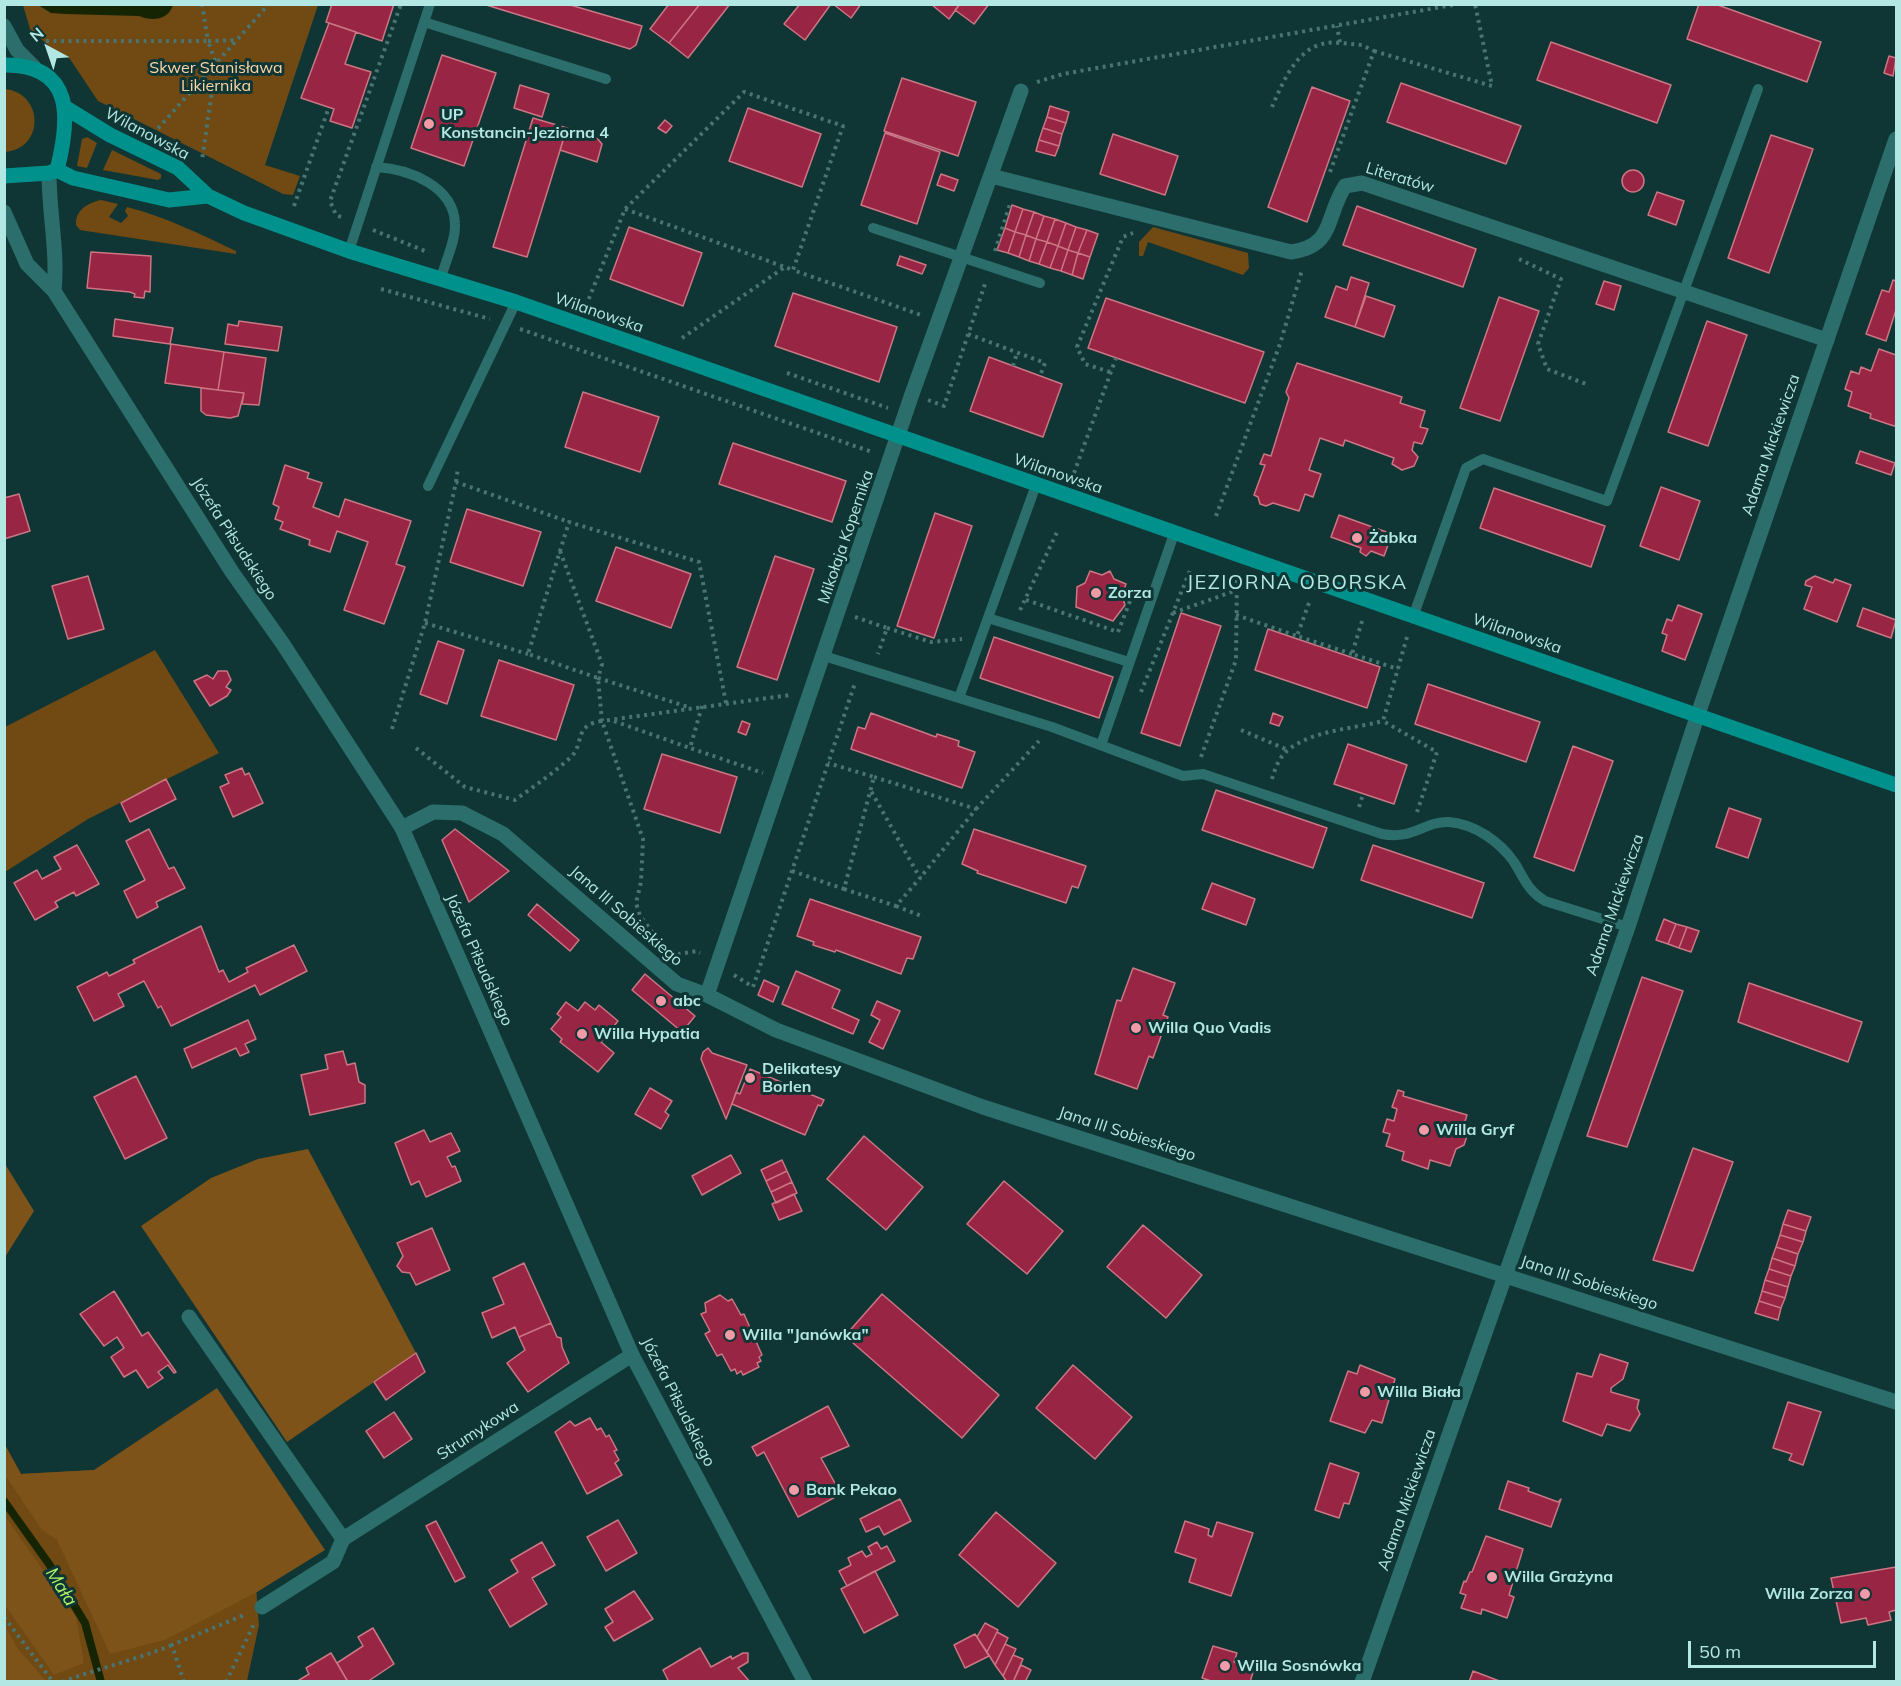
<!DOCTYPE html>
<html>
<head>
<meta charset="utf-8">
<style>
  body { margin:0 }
  #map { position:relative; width:1901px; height:1686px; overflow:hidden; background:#0f3634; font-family:Mulish,sans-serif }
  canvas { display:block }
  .frame { position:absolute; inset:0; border:6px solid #b2e7e3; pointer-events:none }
  .north { position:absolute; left:18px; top:18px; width:60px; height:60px; -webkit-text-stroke:4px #0f3634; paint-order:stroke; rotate:320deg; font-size:16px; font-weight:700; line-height:24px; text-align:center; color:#b2e7e3 }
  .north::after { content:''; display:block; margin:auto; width:21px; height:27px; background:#b2e7e3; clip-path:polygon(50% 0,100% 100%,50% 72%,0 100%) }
  .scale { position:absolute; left:1688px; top:1641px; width:188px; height:27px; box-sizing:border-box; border:3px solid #b2e7e3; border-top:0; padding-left:8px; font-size:18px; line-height:21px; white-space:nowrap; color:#b2e7e3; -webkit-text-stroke:4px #0f3634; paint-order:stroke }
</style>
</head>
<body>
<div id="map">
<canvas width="1901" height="1686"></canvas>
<div class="frame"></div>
<div class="north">N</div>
<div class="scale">50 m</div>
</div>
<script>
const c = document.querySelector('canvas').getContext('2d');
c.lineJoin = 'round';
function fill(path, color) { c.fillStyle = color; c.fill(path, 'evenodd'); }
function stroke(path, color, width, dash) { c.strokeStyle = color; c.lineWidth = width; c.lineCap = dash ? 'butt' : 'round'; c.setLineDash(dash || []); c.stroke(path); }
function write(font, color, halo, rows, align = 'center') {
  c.font = font + ' Mulish,sans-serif'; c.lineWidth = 6; c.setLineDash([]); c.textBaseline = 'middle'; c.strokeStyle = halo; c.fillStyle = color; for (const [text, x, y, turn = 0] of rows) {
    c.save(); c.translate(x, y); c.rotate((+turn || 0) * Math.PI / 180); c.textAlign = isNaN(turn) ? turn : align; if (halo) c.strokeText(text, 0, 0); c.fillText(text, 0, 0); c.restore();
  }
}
const green = new Path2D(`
  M23 5H318L265 165 300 176 293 195 283 194 98 101 70 59 50 47 30 29Z
  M5 89C44 93 45 149 5 152Z
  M87 137 97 143 87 168 77 166 82 139Z
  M112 150 161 174V178L158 180 103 170Z
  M101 200 118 204 109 217 121 223 128 216 125 211 127 207C166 217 200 234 236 251V254L80 230 76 225C75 210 88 203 101 200Z
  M1153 227 1248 253 1249 268 1243 275 1148 242 1143 256H1139V242Z
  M155 650 219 753 88 819 5 872V727Z
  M5 1445 21 1474 94 1470 255 1574 259 1625 247 1681H5Z`);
const forest = new Path2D(`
  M308 1149 416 1353 287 1442 141 1226 211 1178 258 1159Z
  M5 1164 34 1211 5 1257 4 1164Z
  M217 1388 325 1550 257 1592 165 1640 110 1654 57 1540 42 1530 5 1475V1445L21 1474 94 1470Z
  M5 1516 76 1617 84 1663 54 1675 5 1605Z
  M5 1626 18 1649 46 1681H5Z`);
const water = new Path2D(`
  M38 5H173C168 21 151 21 139 16L66 14 51 13Z`);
const stream = new Path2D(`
  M4 1501 49 1564 85 1623 101 1682`);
const building = new Path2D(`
  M332 4H394L382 41 326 22Z
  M483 4H567L642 26 636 45 630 49Z
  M669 4H700L669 43 650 29Z
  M700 4H730L688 58 669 43Z
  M800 4H831L805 40 784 24Z
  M833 4H861L851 18Z
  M931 4H960L949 19Z
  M960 4H989L974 24 955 10Z
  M1699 4H1715L1821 42 1807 82 1687 39Z
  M329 23 356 32 345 64 371 72 352 128 330 121 334 109 301 98Z
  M1551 42 1671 85 1657 123 1537 80Z
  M442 55 496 73 464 166 411 148Z
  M1889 56 1896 58 1893 76 1884 73Z
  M902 78 976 102 958 156 884 131Z
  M1401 83 1521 126 1506 164 1387 122Z
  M520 85 549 94 542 117 514 108Z
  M1312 87 1350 101 1307 222 1268 207Z
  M1050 106 1069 112 1066 123 1047 117Z
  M748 108 821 134 802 187 729 161Z
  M1047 117 1066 123 1062 134 1043 128Z
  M533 118 567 128 527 257 493 247Z
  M665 120 672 126 666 133 658 128Z
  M567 128 597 138 602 144 597 162 560 150Z
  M1043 128 1062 134 1059 146 1039 140Z
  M885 133 940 152 917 224 861 205Z
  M1113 134 1178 156 1165 195 1100 174Z
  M1771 135 1813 149 1769 273 1728 258Z
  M1039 140 1059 146 1055 156 1036 151Z
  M1622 181a11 11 0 1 1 22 0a11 11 0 1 1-22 0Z
  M941 174 958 180 954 191 937 185Z
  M1657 192 1684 201 1676 225 1648 215Z
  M1012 205 1023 209 1015 232 1005 228Z
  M1357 206 1476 249 1463 287 1343 245Z
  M1023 209 1034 212 1026 235 1015 232Z
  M1034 212 1044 216 1036 239 1026 235Z
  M1044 216 1055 219 1047 242 1036 239Z
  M1055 219 1066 223 1058 246 1047 242Z
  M1066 223 1076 227 1068 250 1058 246Z
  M629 227 702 253 683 306 610 279Z
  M1076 227 1087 230 1078 253 1068 250Z
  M1005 228 1015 232 1008 253 997 250Z
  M1087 230 1098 234 1090 257 1078 253Z
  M1015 232 1026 235 1019 257 1008 253Z
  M1026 235 1036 239 1029 261 1019 257Z
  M1036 239 1047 242 1039 264 1029 261Z
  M1047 242 1058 246 1050 268 1039 264Z
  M1058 246 1068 250 1061 271 1050 268Z
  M1068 250 1078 253 1072 275 1061 271Z
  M91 252 151 256 150 292 145 291 144 298 134 297 135 294 130 292 87 288Z
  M1078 253 1090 257 1083 279 1072 275Z
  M900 256 926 265 922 274 897 265Z
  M1351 277 1369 283 1355 327 1325 317 1336 286 1347 290Z
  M1893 280 1896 281V310L1886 341 1866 334 1882 290 1889 292Z
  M1604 281 1621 286 1614 310 1596 304Z
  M793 293 897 327 879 382 775 346Z
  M1366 296 1395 306 1384 337 1355 327Z
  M1499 297 1539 311 1500 421 1460 408Z
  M1106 298 1264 352 1245 403 1088 348Z
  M115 319 173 328 170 344 113 336Z
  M239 321 282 327 278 351 225 344 228 324 238 326Z
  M1707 321 1747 335 1708 446 1668 432Z
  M171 344 224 352 218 390 165 383Z
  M1879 349 1896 355V425L1894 426 1870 418 1871 414 1848 406 1852 392 1845 389 1851 371 1859 374 1861 367 1871 371Z
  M224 352 266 358 259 405 242 404 244 393 218 390Z
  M989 357 1062 384 1043 437 970 411Z
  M1297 363 1402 397 1400 403 1425 411 1420 427 1428 429 1422 444 1414 442 1412 450 1418 457 1414 466 1402 470 1392 464 1394 458 1345 440 1343 446 1320 438 1309 470 1321 474 1313 497 1305 494 1299 511 1273 503 1266 506 1260 504 1258 497 1254 495 1265 465 1260 464 1264 454 1271 456 1289 398 1286 392Z
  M201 388 244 393 238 416 230 418 206 415 201 411Z
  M583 392 659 417 640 472 565 447Z
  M733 443 846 481 832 522 719 484Z
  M1860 451 1895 463 1891 475 1856 463Z
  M285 465 309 473 307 478 322 483 313 507 339 517 345 499 411 521 396 564 405 567 384 624 344 610 368 542 337 531 330 552 309 545 310 540 280 529 283 522 275 519 279 507 273 504Z
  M1661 487 1700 501 1679 560 1640 546Z
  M1494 488 1605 526 1591 567 1480 528Z
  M19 494 30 531 4 539V498Z
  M467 509 541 532 523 586 450 562Z
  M935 513 972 526 934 638 897 626Z
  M1339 515 1392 534 1384 556 1371 551 1366 556 1360 552 1361 548 1331 537Z
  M616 547 691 574 671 628 596 601Z
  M775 556 814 569 777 680 737 667Z
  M1090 571 1102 575 1110 571 1114 579 1126 584 1122 596 1125 605 1113 621 1076 607 1077 587 1085 583Z
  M88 576 104 629 68 639 52 586Z
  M1815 576 1833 583 1835 579 1851 585 1837 622 1804 609 1812 587 1805 585 1806 581Z
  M1678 605 1702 614 1685 660 1662 651 1667 635 1662 633 1667 619 1672 621Z
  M1863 608 1896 620 1891 638 1857 626Z
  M1181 613 1221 626 1180 746 1141 733Z
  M1268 629 1380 667 1367 708 1255 670Z
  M994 637 1113 677 1099 718 980 678Z
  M438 641 464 650 447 704 420 694Z
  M499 660 574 685 556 740 481 716Z
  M218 671H227L231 680 226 687 231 690 227 696 210 706 194 681 207 675 213 679Z
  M1428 684 1540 722 1526 762 1415 724Z
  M871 713 936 737 937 734 959 741 958 746 975 752 962 788 851 749 858 727 865 729Z
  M1273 713 1283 717 1279 726 1270 723Z
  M742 721 750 724 746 735 738 732Z
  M1348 744 1407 765 1394 804 1334 784Z
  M1573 746 1613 761 1574 871 1534 857Z
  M662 754 737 777 720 833 644 809Z
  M242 768 245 775 249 773 263 803 233 817 220 787 229 783 225 775Z
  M166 779 176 799 130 822 121 803Z
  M1216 790 1327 828 1313 868 1202 830Z
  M1729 808 1761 819 1748 858 1716 847Z
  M149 829 169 869 174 867 185 888 156 902 158 907 137 918 124 891 145 880 126 841Z
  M455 829 509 871 469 902 442 840Z
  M974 829 1086 866 1078 888 1072 886 1066 903 977 873 978 871 962 864Z
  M77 845 99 884 76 896 74 892 55 902 58 907 35 920 14 883 37 870 42 879 61 869 54 857Z
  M1373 845 1484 883 1472 918 1361 880Z
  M1212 883 1255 899 1246 925 1202 909Z
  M810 899 921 937 913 959 907 958 901 974 836 950 835 952 813 945 814 942 797 936Z
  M537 904 579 940 570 951 528 915Z
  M1664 919 1676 924 1668 944 1656 940Z
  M1676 924 1687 927 1679 948 1668 944Z
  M201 926 219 972 223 970 229 982 248 972 246 968 294 945 307 971 260 995 255 985 171 1026 161 1006 158 1008 144 981 118 994 124 1006 94 1021 77 987 107 972 109 976 135 963 133 960Z
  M1687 927 1699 931 1691 952 1679 948Z
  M1133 968 1175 983 1163 1015 1168 1017 1153 1058 1149 1056 1137 1089 1095 1074 1117 1000 1121 1001Z
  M796 971 840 990 832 1008 859 1020 853 1034 782 1004Z
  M645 974 695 1016 682 1032 632 990Z
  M1642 977 1683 991 1627 1147 1587 1136Z
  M764 980 779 987 773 1002 758 995Z
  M1749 983 1862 1022 1848 1062 1738 1022Z
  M877 1001 900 1011 883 1049 869 1042 880 1020 871 1015Z
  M566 1002 578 1011 585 1002 595 1010 599 1005 618 1021 601 1042 614 1053 598 1072 560 1042 562 1039 551 1029 561 1017 557 1014Z
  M248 1020 256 1039 245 1044 249 1052 240 1056 236 1048 192 1068 184 1049Z
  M708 1048 712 1053 747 1065 726 1119 701 1059 703 1052Z
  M343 1051 347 1065 355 1063 359 1082 365 1085V1103L310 1115 301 1075 328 1069 325 1055Z
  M750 1069 824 1100 821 1106 818 1105 805 1135 732 1104 736 1092 740 1094Z
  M136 1076 167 1138 125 1159 94 1097Z
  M650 1088 672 1101 665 1112 669 1115 661 1129 635 1114Z
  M1398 1090 1404 1092 1403 1096 1467 1115 1463 1128 1467 1136 1464 1145 1456 1149 1450 1166 1430 1160 1428 1169 1402 1160 1404 1152 1386 1146 1390 1134 1383 1132 1387 1119 1394 1121 1397 1109 1392 1107Z
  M424 1130 430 1142 451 1133 460 1151 447 1157 452 1167 455 1166 461 1181 426 1197 419 1181 411 1185 395 1143Z
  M864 1136 923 1187 886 1230 827 1179Z
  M1693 1148 1733 1162 1693 1271 1653 1260Z
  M731 1155 741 1173 702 1195 692 1176Z
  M782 1160 787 1171 766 1181 761 1170Z
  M787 1171 792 1182 771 1192 766 1181Z
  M1004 1181 1063 1231 1027 1274 967 1224Z
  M792 1182 797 1193 776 1203 771 1192Z
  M794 1194 802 1211 779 1220 772 1204Z
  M1788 1210 1811 1217 1806 1231 1783 1224Z
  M1783 1224 1806 1231 1803 1242 1780 1235Z
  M1143 1225 1202 1275 1166 1318 1107 1267Z
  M432 1228 450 1270 416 1285 410 1273 402 1272 397 1266 403 1256 397 1243Z
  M1780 1235 1803 1242 1798 1254 1776 1247Z
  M1776 1247 1798 1254 1795 1266 1772 1258Z
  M1772 1258 1795 1266 1791 1276 1769 1269Z
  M524 1263 551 1323 519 1337 515 1327 492 1338 482 1313 504 1304 493 1278Z
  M1769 1269 1791 1276 1788 1287 1765 1280Z
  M1765 1280 1788 1287 1785 1298 1762 1291Z
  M114 1291 142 1336 148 1332 176 1372 174 1373 168 1365 158 1372 163 1378 148 1388 136 1370 124 1377 111 1357 124 1348 117 1337 104 1346 80 1314Z
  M1762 1291 1785 1298 1781 1308 1759 1301Z
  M882 1294 999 1395 962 1438 845 1336Z
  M720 1295 728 1301 732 1299 741 1315 744 1314 762 1355 759 1357 761 1361 757 1363 759 1367 743 1375 741 1371 737 1374 735 1369 731 1371 722 1354 717 1356 705 1334 710 1331 701 1314 706 1312 705 1303Z
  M1759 1301 1781 1308 1778 1320 1755 1313Z
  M551 1323 557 1337 561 1338 562 1347 569 1363 528 1392 507 1363 525 1350 519 1337Z
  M416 1353 425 1372 386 1400 374 1382Z
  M1600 1354 1628 1363 1623 1379 1611 1388V1392L1639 1400 1637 1408 1640 1414 1630 1431 1607 1424 1602 1436 1563 1421 1577 1373 1592 1377Z
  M1073 1365 1132 1417 1095 1459 1036 1408Z
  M1360 1365 1395 1379 1382 1423 1372 1420 1365 1433 1330 1421 1348 1371 1357 1374Z
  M1788 1402 1821 1412 1803 1465 1789 1460 1792 1454 1773 1448Z
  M828 1406 849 1446 821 1458 841 1494 798 1517 764 1452 757 1456 752 1447Z
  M394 1412 412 1439 384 1458 366 1431Z
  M590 1418 597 1430 601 1428 606 1437 609 1435 617 1450 614 1451 619 1460 615 1463 622 1475 587 1494 555 1432 570 1421 575 1426Z
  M1330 1463 1359 1473 1349 1504 1344 1503 1339 1518 1315 1510Z
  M1508 1481 1529 1488 1528 1491 1558 1502 1561 1499 1551 1527 1499 1509Z
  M900 1499 911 1521 884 1535 879 1526 866 1532 860 1519Z
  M996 1512 1056 1563 1018 1607 959 1555Z
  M618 1520 637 1553 606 1571 587 1537Z
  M436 1521 465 1577 455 1582 426 1526Z
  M1185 1521 1209 1529 1208 1535 1212 1537 1217 1522 1253 1533 1231 1596 1189 1582 1196 1559 1175 1552Z
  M1486 1536 1523 1549 1509 1595 1514 1597 1507 1618 1482 1609 1481 1614 1461 1608 1466 1595 1460 1593 1464 1581 1466 1582 1470 1572H1472Z
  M542 1542 555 1565 532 1578 547 1604 510 1627 489 1590 518 1572 511 1560Z
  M877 1542 881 1549 887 1546 895 1561 847 1586 839 1571 851 1565 848 1558 862 1551 866 1557 872 1554 868 1547Z
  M1896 1567V1610L1889 1612 1891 1620 1868 1625 1866 1618 1841 1623 1831 1578Z
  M875 1571 898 1615 864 1633 841 1589Z
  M634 1591 653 1619 614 1641 605 1627 613 1622 605 1609Z
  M985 1623 998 1630 987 1652 977 1637Z
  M373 1628 394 1664 367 1682H348L337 1663 363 1646 358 1637Z
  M997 1632 1008 1638 995 1665 987 1652Z
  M975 1634 989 1656 965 1668 954 1645Z
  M1005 1644 1016 1649 1003 1676 995 1665Z
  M1213 1646 1237 1653 1234 1662 1254 1669 1250 1682H1214L1202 1678Z
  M700 1648 711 1667 731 1656 732 1659 743 1653H748V1662L738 1668 750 1682H669L663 1670Z
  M331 1653 348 1682H296L309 1674 306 1668Z
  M1013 1655 1023 1659 1013 1682H1007L1003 1676Z
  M1021 1665 1031 1670 1025 1682H1013Z
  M1473 1671 1502 1682H1469Z`);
const path = new Path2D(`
  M202 4 208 41 238 40
  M46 41H208L216 64 202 160
  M1374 51 1492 86 1475 4
  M1037 82 1063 74 1458 4
  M1272 107C1285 77 1301 38 1340 43
  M153 134 269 4
  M1330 172 1374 51 1362 45 1340 43 1337 26
  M294 206 329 107
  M625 209 793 270
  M341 217 336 215 330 201 401 4
  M373 230 425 251
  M995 251 1011 201
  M1519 259 1561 279 1538 344 1547 369 1586 384
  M381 289 490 319
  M586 306 625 209 744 92 843 126 793 270 921 315
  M520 329 872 452
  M968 334 1045 363 1040 376
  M682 338 785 267
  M1013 366 1017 353
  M1110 372 1085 364 1077 347 1123 237 1133 233
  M787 373 888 408
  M928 400 944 406 985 284
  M1074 473 1116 358
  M456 482 458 468
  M1216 516 1280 344 1302 270
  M560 551 602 664 598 678 688 707
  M1026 600 1118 632 1130 601
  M1309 603 1297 636 1352 654
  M1020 610 1058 530
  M1173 613 1237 590
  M1236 615 1297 636
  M855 617 887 628 878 654
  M1362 621 1352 654 1398 669
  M425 623 528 654
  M887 628 931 642 962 639
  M1407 637 1383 721 1437 752 1417 812
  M1141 692 1191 568
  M726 703 699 562 569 522 528 654 598 678 602 721 790 695
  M702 706 690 748 763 773
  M614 721 690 748
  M392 729 425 623 456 482 569 522
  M1241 730 1288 750
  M416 748 465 787 515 800C534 786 554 773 571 757 585 743 573 725 602 721L643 839 641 882 636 903 640 916 656 937
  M1201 757 1236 660 1237 577
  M874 777 976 809 920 878
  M1272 779C1275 769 1279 757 1288 750 1313 730 1353 729 1383 721
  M1359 807 1363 794
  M976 809 1039 741
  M792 871 844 889 874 777 828 763
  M844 889 896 906 920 878 871 791
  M896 906 924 917
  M671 950 679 954 697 951 700 953
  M734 975 753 987 855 683
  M4 1617 53 1682
  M62 1682C99 1668 136 1660 172 1645
  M184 1682 172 1645 244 1615
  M226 1682 254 1624`);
const service = new Path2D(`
  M424 22 606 79
  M376 167C409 169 454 186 455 224 456 241 445 262 441 278
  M873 228 1040 283
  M349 251 430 4
  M428 486 516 302
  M1413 617 1466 468 1483 459 1607 501 1758 89
  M988 618 1129 662
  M824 656 1052 727 1183 776 1203 774 1382 834C1414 840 1424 821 1449 822 1475 824 1500 842 1514 862 1524 878 1528 891 1545 901L1628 927
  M959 698 1036 485
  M1101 745 1174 534`);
const minor = new Path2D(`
  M991 176 1291 252C1335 246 1325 217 1345 186L1362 183 1827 340
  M402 828 433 812 462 813 503 834 677 984 707 995 776 1030 983 1107 1896 1402
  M707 995 912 394 1021 91
  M189 1317 343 1539
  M262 1607 333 1562 343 1539 632 1355
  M1362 1682 1628 927 1697 717`);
const tertiary = new Path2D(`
  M4 26 17 50 34 67
  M49 173C49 213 58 252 54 291
  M4 212 27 264 54 291 232 572 283 644 402 828 632 1355 805 1682
  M1697 717 1896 139`);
const secondary = new Path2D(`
  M4 65C75 64 70 119 57 170
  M66 108 110 135 178 168 208 196 244 213 349 251 516 302 1896 785
  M57 170 73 178 169 200 208 196
  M4 176 49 173 57 170`);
const markers = [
  [429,124,6,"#f39aa7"],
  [1357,538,6,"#f39aa7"],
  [1096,593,6,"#f39aa7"],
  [661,1001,6,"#f39aa7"],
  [1136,1028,6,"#f39aa7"],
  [582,1034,6,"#f39aa7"],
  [750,1078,6,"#f39aa7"],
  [1424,1130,6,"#f39aa7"],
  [730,1335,6,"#f39aa7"],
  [1365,1392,6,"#f39aa7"],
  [794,1490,6,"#f39aa7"],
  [1492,1577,6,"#f39aa7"],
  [1865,1594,6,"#f39aa7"],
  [1225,1666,6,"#f39aa7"]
];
const parkNames = [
  ["Skwer Stanisława",216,68],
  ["Likiernika",216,86]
];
const poiNames = [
  ["UP",441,115],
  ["Konstancin-Jeziorna 4",441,133],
  ["Żabka",1369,538],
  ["Zorza",1108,593],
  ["abc",673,1001],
  ["Willa Quo Vadis",1148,1028],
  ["Willa Hypatia",594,1034],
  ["Delikatesy",762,1069],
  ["Borlen",762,1087],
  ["Willa Gryf",1436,1130],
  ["Willa \"Janówka\"",742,1335],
  ["Willa Biała",1377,1392],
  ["Bank Pekao",806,1490],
  ["Willa Grażyna",1504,1577],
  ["Willa Zorza",1853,1594,"right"],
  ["Willa Sosnówka",1237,1666]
];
const streetNames = [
  ["Wilanowska",147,134,28],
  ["Literatów",1400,178,17],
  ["Wilanowska",599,313,19],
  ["Adama Mickiewicza",1771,445,-71],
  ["Wilanowska",1058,474,19],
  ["Mikołaja Kopernika",846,537,-71],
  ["Józefa Piłsudskiego",234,539,57],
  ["Wilanowska",1517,634,19],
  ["Adama Mickiewicza",1615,905,-71],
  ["Jana III Sobieskiego",626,916,41],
  ["Józefa Piłsudskiego",479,960,66],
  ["Jana III Sobieskiego",1127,1134,18],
  ["Jana III Sobieskiego",1589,1283,18],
  ["Józefa Piłsudskiego",678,1402,63],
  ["Strumykowa",478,1431,-33],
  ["Adama Mickiewicza",1407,1500,-71]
];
const waterNames = [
  ["Mała",61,1587,57]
];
const quarterNames = [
  ["JEZIORNA OBORSKA",1297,583]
];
fill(green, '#704913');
fill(forest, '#7d531a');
fill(water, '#152503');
stroke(stream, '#152503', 8);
fill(building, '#972543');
stroke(building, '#cc7684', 1.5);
stroke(path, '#487472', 4, [3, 4.5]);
stroke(service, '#2b6e6b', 10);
stroke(minor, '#2b6e6b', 15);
stroke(tertiary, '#2b6e6b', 15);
stroke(secondary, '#00918c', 15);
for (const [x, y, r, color] of markers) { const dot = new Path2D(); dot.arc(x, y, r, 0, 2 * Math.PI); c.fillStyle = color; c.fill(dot); stroke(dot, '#0f3634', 2); }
write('16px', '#fdd6a9', '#0f3634', parkNames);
write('bold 16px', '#b2e7e3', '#0f3634', poiNames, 'left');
write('16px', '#b2e7e3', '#0f3634', streetNames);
write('italic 18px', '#b3f36a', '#0f3634', waterNames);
c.letterSpacing = '1.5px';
write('20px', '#b2e7e3', '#0f3634', quarterNames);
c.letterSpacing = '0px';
</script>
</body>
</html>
